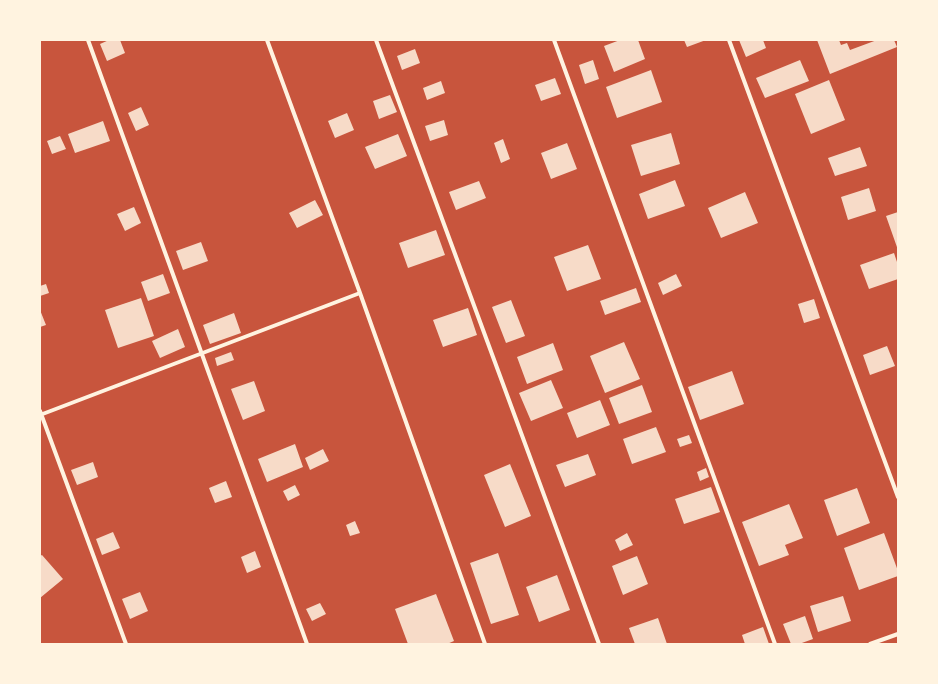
<!DOCTYPE html>
<html>
<head>
<meta charset="utf-8">
<style>
  body { margin:0 }
  #map { position:relative; width:938px; height:684px; overflow:hidden; background:#c8553d; font-family:"Golos Text",sans-serif }
  canvas { display:block }
  .frame { position:absolute; inset:0; border:41px solid #fff3e0; pointer-events:none }
</style>
</head>
<body>
<div id="map">
<canvas width="938" height="684"></canvas>
<div class="frame"></div>
</div>
<script>
const c = document.querySelector('canvas').getContext('2d');
c.lineJoin = 'round';
function fill(path, color) { c.fillStyle = color; c.fill(path, 'evenodd'); }
function stroke(path, color, width, dash) { c.strokeStyle = color; c.lineWidth = width; c.lineCap = dash ? 'butt' : 'round'; c.setLineDash(dash || []); c.stroke(path); }
const building = new Path2D(`
  M109 40H120L125 53 107 61 100 44Z
  M620 40H638L645 59 614 72 604 46Z
  M684 40H706L687 47Z
  M739 40H763L766 48 746 57Z
  M817 40H839L841 45 847 43 850 50 877 40H894L897 47 830 74Z
  M415 49 420 63 402 70 397 56Z
  M593 60 599 79 585 84 579 65Z
  M800 60 809 81 765 98 756 78Z
  M651 70 662 102 617 118 606 87Z
  M555 78 561 94 541 101 535 85Z
  M829 80 845 120 811 134 795 94Z
  M441 81 445 93 427 100 423 88Z
  M390 95 397 112 379 119 373 101Z
  M141 107 149 125 136 131 128 113Z
  M347 113 354 130 335 138 328 121Z
  M444 120 448 135 430 141 425 126Z
  M103 121 110 141 75 153 68 134Z
  M671 133 680 164 641 176 631 145Z
  M398 134 407 156 375 169 365 147Z
  M60 136 66 149 52 154 47 141Z
  M503 139 510 159 501 163 494 143Z
  M567 143 577 169 551 179 541 153Z
  M860 147 867 166 835 176 828 158Z
  M675 180 685 206 648 219 639 194Z
  M479 181 486 198 456 210 449 192Z
  M869 188 876 211 848 220 841 197Z
  M745 192 758 223 721 238 708 208Z
  M315 200 323 215 297 228 289 213Z
  M134 207 141 223 125 231 117 214Z
  M898 212V250L886 216Z
  M436 230 445 255 408 268 399 243Z
  M201 242 208 261 183 270 176 251Z
  M588 245 601 279 567 291 554 257Z
  M894 253 898 265V279L869 289 860 265Z
  M163 274 170 293 148 301 141 282Z
  M676 274 682 286 663 295 658 283Z
  M46 284 49 293 40 296V286Z
  M636 288 641 302 605 315 600 301Z
  M141 298 154 336 118 348 105 310Z
  M814 299 820 318 804 323 798 304Z
  M511 300 525 336 506 343 492 307Z
  M468 308 477 335 443 347 433 320Z
  M40 310 46 325 40 327Z
  M234 313 241 333 210 344 203 325Z
  M178 329 185 347 160 358 152 341Z
  M624 342 640 379 605 393 590 356Z
  M553 343 563 370 527 384 517 357Z
  M887 346 895 366 870 375 863 355Z
  M231 352 234 360 217 366 215 358Z
  M732 371 744 404 700 420 688 387Z
  M551 380 563 408 531 421 519 393Z
  M254 381 265 411 243 420 231 389Z
  M642 385 652 412 619 424 609 398Z
  M600 400 610 425 577 438 567 413Z
  M656 427 666 452 632 464 623 439Z
  M689 435 692 443 680 447 677 439Z
  M295 444 303 467 267 482 258 459Z
  M323 449 329 461 310 470 305 458Z
  M588 454 596 475 565 487 556 465Z
  M93 462 98 477 77 485 71 470Z
  M510 464 531 516 505 527 484 475Z
  M706 468 709 477 700 481 697 472Z
  M226 481 232 497 215 503 209 488Z
  M295 485 300 495 288 501 283 491Z
  M711 487 720 512 684 524 675 499Z
  M857 488 870 523 837 536 824 500Z
  M789 504 803 538 785 545 789 555 759 566 742 522Z
  M355 521 360 533 350 536 346 525Z
  M113 532 120 548 102 555 96 539Z
  M627 533 633 545 620 551 615 540Z
  M884 533 898 571V576L859 590 844 548Z
  M255 551 261 567 247 573 241 557Z
  M498 553 519 615 491 624 470 563Z
  M42 555 63 579 40 598V556Z
  M637 556 648 584 623 595 612 566Z
  M557 575 570 610 539 622 526 587Z
  M140 592 148 611 130 619 122 599Z
  M436 594 454 641 447 644H408L395 609Z
  M843 596 851 621 818 632 810 606Z
  M320 603 326 614 312 621 306 609Z
  M805 616 813 639 799 644H791L783 624Z
  M658 618 667 644H635L629 628Z
  M763 627 769 644H745L742 635Z`);
const service = new Path2D(`
  M88 40 307 644
  M267 40 360 293 485 644
  M376 40 599 644
  M554 40 775 644
  M729 40 898 497
  M40 411 126 644
  M40 415 360 293
  M870 644 898 634`);
fill(building, '#f7dbc8');
stroke(service, '#fff3e0', 4);
</script>
</body>
</html>
